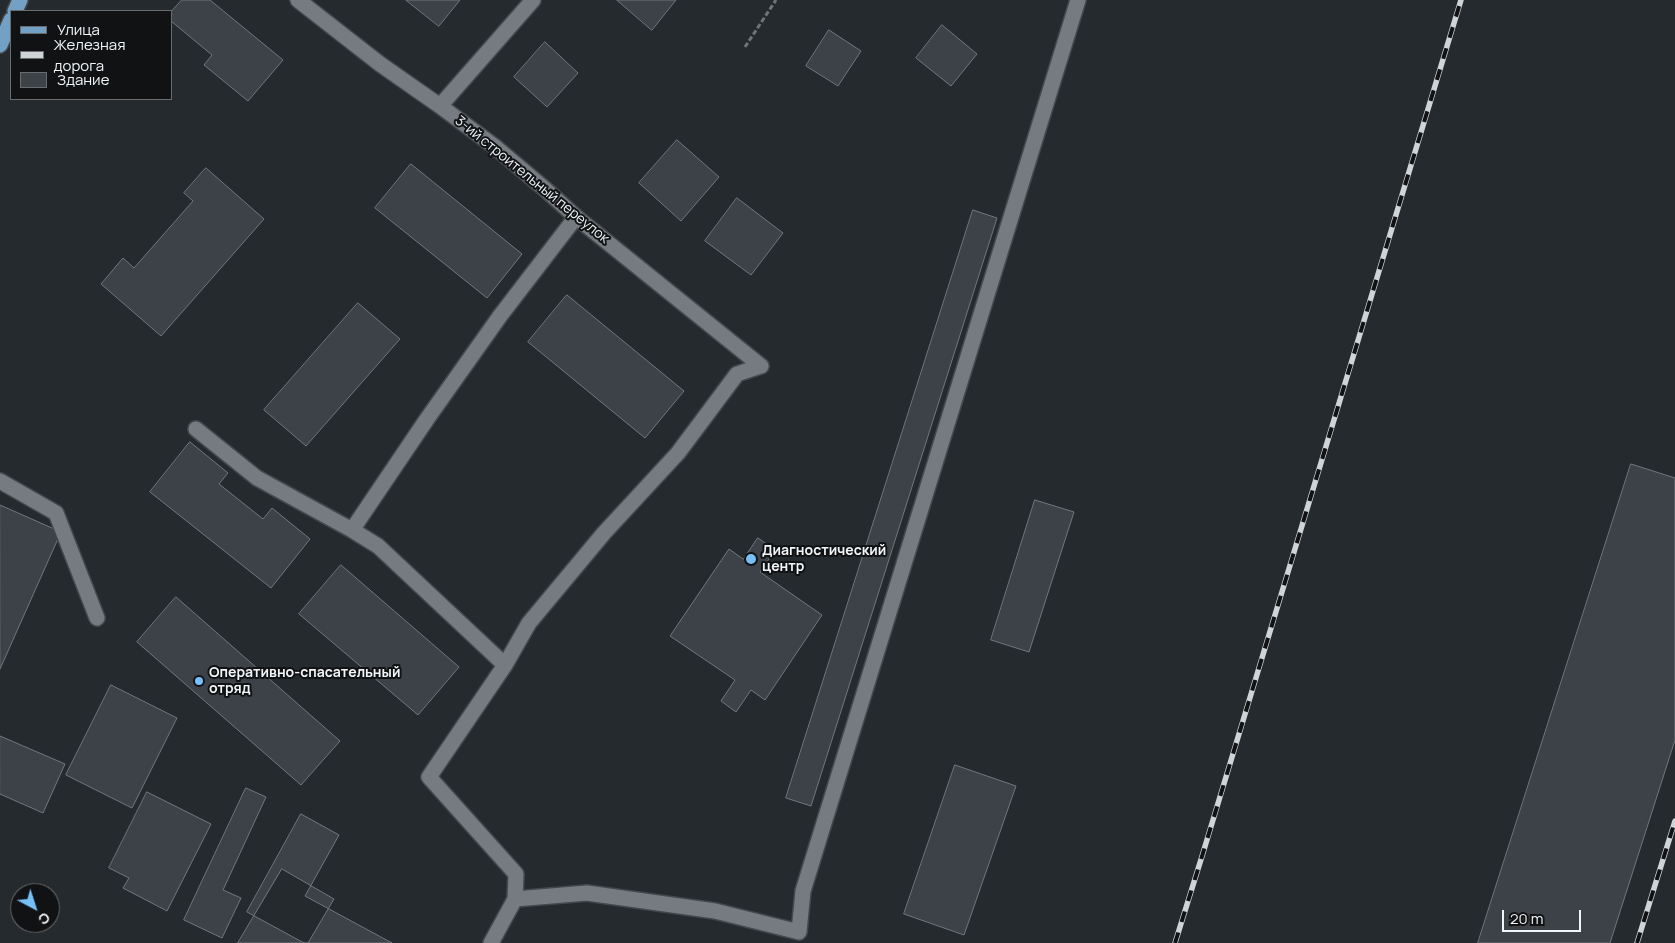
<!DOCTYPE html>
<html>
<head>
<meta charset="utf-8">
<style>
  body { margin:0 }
  #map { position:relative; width:1675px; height:943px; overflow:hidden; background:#242a2e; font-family:Manrope,sans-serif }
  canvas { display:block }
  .legend { position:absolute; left:10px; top:10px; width:162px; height:90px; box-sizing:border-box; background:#101214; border:1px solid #6a6d6f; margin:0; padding:6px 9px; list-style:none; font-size:15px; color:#f1f5f8 }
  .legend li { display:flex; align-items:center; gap:10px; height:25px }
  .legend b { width:25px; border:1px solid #6a6d6f }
  .north { position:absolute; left:10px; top:883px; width:50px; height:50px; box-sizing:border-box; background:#101214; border:1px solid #6a6d6f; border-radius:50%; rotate:140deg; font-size:14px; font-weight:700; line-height:20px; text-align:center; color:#f1f5f8 }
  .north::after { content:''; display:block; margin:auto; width:18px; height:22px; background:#77c0f7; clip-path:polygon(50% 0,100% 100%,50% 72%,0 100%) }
  .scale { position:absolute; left:1502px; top:910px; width:79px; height:22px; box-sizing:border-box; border:2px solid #f1f5f8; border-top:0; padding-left:6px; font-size:15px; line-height:18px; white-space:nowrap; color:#f1f5f8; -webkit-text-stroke:4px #101214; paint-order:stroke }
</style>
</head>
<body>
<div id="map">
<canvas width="1675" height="943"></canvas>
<ul class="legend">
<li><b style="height:6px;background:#72a1c5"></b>Улица</li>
<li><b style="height:6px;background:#cfd4d7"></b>Железная дорога</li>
<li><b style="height:14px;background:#3c4247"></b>Здание</li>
</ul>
<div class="north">С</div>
<div class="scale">20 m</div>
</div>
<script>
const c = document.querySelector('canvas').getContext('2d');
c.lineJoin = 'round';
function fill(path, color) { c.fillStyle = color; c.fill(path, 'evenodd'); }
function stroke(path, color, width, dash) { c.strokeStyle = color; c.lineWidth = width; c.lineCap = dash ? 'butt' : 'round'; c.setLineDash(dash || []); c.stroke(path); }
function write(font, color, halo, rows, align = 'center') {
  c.font = font + ' Manrope,sans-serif'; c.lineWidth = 4; c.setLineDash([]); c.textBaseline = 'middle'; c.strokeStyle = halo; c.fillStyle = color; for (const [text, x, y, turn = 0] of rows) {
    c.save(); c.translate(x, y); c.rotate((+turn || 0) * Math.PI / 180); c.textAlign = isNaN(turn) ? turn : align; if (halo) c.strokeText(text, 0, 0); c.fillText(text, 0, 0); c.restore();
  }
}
const building = new Path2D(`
  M182 0H210L283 60 248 101 204 65 212 55 171 21V12Z
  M406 0H460L439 26Z
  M617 0H676L652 30Z
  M942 25 977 54 951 86 916 58Z
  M829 30 861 51 838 86 806 66Z
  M545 42 578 73 547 107 514 77Z
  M677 140 719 177 681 221 639 183Z
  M411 164 522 254 487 298 375 208Z
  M206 168 264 219 161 336 101 284 123 258 134 268 193 201 184 193Z
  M737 198 783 233 751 275 705 241Z
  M973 210 997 218 811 806 786 798Z
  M567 295 684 391 645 438 528 342Z
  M358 303 400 339 306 446 264 410Z
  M190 442 228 473 219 484 263 519 272 508 310 539 271 588 150 492Z
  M1631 464 1675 478V740L1610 943H1478Z
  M1035 500 1074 512 1029 652 991 640Z
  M0 505 61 532 0 669Z
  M758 538 775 550 760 572 822 615 765 700 751 690 736 712 721 701 735 680 670 636 729 549 743 559Z
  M341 565 459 667 418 715 299 614Z
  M176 597 340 741 301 785 137 642Z
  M111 685 177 718 132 808 66 775Z
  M0 736 65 764 43 813 0 794Z
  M955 765 1016 786 964 935 904 914Z
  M246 788 266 797 223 890 241 898 222 938 184 920Z
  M147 792 211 824 167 911 123 888 129 878 109 868Z
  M301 814 339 835 305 896 392 943H304L247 912Z
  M282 869 334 899 308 943H238Z`);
const path = new Path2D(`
  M745 47 776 0`);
const minor = new Path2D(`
  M298 0 380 64 440 106 494 146 545 189 576 217 761 366
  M440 106 533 0
  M196 429 257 478 352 530 378 546 505 665
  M0 481 56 513 97 618
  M352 530 427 419 500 316 576 217
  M515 899 587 893 715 911 799 932 803 891 1078 0
  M491 943 515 899 516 874 429 777 505 665 529 623 604 533 678 453 737 374 761 366`);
const major = new Path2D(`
  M15 11 20 0
  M0 45 11 20`);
const rail = new Path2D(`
  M1175 943 1203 853 1461 0
  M1637 943 1675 821`);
const markers = [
  [751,559,6,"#77c0f7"],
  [199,681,5,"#77c0f7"]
];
const streetNames = [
  ["3-ий строительный переулок",532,180,39]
];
const poiNames = [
  ["Диагностический",762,551],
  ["центр",762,567],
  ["Оперативно-спасательный",209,673],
  ["отряд",209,689]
];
fill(building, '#3c4247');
stroke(building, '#71787d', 1);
stroke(minor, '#44484c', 18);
stroke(major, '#44484c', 18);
stroke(path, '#6f7478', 3, [5, 2.5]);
stroke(minor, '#757b81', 15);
stroke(major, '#72a1c5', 15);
stroke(rail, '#cfd4d7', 5.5);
stroke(rail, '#101214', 4, [11]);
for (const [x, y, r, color] of markers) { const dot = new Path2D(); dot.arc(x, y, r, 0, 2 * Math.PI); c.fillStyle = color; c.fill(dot); stroke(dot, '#101214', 2); }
write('14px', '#f1f5f8', '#101214', streetNames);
write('bold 14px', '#f1f5f8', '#101214', poiNames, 'left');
</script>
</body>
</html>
